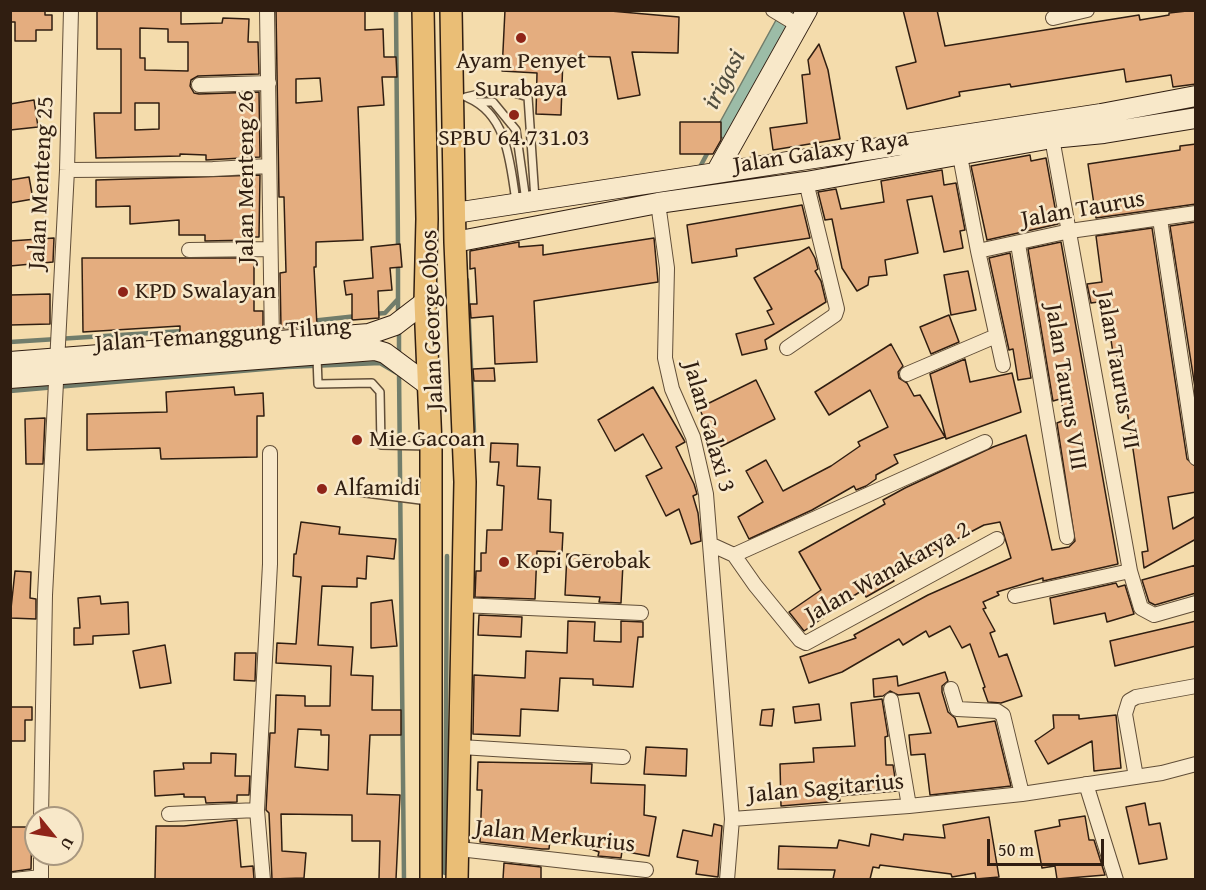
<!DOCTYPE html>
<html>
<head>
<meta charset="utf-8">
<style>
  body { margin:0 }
  #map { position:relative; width:1206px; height:890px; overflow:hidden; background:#f4dcac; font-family:"Gentium Book Plus",serif }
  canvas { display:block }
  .frame { position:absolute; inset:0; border:12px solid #301e11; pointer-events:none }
  .north { position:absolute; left:24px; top:806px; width:60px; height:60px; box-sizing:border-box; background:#f8e8c9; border:2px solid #a8977f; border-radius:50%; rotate:120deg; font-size:16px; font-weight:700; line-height:24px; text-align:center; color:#301e11 }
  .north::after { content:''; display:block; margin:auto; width:21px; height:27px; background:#8f2418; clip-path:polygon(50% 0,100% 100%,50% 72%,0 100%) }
  .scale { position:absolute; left:987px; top:839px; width:117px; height:27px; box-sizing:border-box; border:3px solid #301e11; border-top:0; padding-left:8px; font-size:18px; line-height:21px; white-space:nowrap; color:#301e11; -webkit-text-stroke:4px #f8e8c9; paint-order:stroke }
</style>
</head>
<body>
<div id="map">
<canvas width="1206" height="890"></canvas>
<div class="frame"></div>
<div class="north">U</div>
<div class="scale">50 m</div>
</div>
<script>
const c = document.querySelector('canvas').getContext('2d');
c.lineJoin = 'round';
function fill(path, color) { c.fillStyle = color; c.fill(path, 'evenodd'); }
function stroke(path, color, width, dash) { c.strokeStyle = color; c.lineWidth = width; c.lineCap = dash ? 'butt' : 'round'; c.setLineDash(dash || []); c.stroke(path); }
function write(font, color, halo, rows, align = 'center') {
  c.font = font + ' "Gentium Book Plus",serif'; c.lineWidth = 5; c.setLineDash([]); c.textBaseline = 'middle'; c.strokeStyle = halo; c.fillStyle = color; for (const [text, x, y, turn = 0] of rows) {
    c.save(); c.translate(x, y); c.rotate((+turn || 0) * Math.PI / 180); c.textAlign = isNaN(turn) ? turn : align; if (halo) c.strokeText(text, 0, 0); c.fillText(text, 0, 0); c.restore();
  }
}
const water = new Path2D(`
  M781 11H796L726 140 714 133Z`);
const stream = new Path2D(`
  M396 10 398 248
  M700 167 709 150
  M398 262V314
  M467 280 474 432
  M374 314 385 313 398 299
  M311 321 357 316
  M399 328V356
  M10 342 183 331
  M399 370 404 880
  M10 391 287 367 380 363 397 373
  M445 873 447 556`);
const building = new Path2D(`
  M10 10H45V15H52V30H36V41H15V22H10Z
  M97 10H181V24L222 23 223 18 249 19 248 42H258L259 74 198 76 191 80 190 86 194 93 199 94 259 92 260 157 206 160V155L180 154V156L96 158 94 113H121V49H97ZM140 28 168 29V42H188V71L145 70V58H140ZM135 103H159V129L135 130Z
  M276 10H365V30L383 29 384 57H396L397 77H382L384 105 358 107 363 240 316 242V267H314L317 326 281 328 280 273 286 272 284 197H279ZM320 78 322 101 296 103V79Z
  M505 10H599L679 17 678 53 632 52 640 95 618 99 610 57 563 56 561 115 536 114 537 73 502 71Z
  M903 10H937L945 46 1139 15 1140 20 1169 15V13L1196 10V84L1173 87 1171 75 1126 82 1124 69 1011 87 1010 84 959 92 960 96 907 109 896 67 916 62Z
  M819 44 828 70 840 139 773 150 770 128 807 123 802 75 810 74 808 60Z
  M34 100 38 127 10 130V104Z
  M680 122H721V140L713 154H680Z
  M1196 144V204L1096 218 1088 164 1180 150V146Z
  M1030 155 1031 161 1046 158 1058 224 987 240 971 166Z
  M942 170 944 185 956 183 965 230 960 231 963 248 944 252 932 196 907 200 918 253 885 260 887 275 869 277 868 285 857 291 842 268 832 219 825 220 818 192 836 189 841 209 884 202 881 181Z
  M260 175 259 237H254V240L205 241V235H179V220L130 224V206L96 207V180Z
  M29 177 33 199 10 203V180Z
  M802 205 810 238 736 249 737 256 692 263 687 225Z
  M1196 222V394L1170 226Z
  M1152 228 1187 459 1196 467V492L1168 497 1173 529 1196 516V539L1144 568 1142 552 1148 551 1129 422 1116 352 1113 353 1105 301 1091 303 1087 284 1102 282 1096 236Z
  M54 238 53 262 10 266V241Z
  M654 238 658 282 534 301 537 362 495 364 493 316 471 318 470 304H477L475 268 470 269V251L519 242V247L543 245V255Z
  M1061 242 1118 564 1043 581V578L997 592 999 595 983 602 986 608 983 609 995 631 990 633 999 657 1007 654 1022 696 1001 703 988 702 983 688 985 687 970 644 962 648 950 626 929 637 926 631 903 645 899 639 842 672 809 683 800 657 856 638 854 635 928 595 1011 558 1000 522 984 525 890 574 894 581 866 597 863 590 829 611 830 613 804 631 789 612 821 590 799 552 885 504 883 500 905 488 993 447 1026 435 1052 550 1069 547 1075 541 1057 423 1067 419 1060 399 1053 401 1028 249Z
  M400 244 402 267 390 268 392 290 378 291 379 318 352 320V294L346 295 344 281 373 278 371 247Z
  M809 247 815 258 818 269 815 271 821 281 826 302 765 340 767 349 742 355 736 334 774 324 767 311 772 309 754 278Z
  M1010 253 1031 378 1018 380 1013 349 1009 350 989 258Z
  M82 258H254V311H263V329L193 336H180V326L83 332Z
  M968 271 976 310 951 315 944 275Z
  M50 294V324L10 325V295Z
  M949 315 959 342 931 354 920 327Z
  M891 344 903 366 898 372 899 378 907 383 914 396 920 395 945 437 894 455 898 463 876 475V479L866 486 856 490 854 486 812 510 749 539 738 517 763 502 746 471 766 460 783 491 831 466 860 446 858 442 888 427 870 390 829 415 815 392Z
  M965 359 970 382 1012 373 1021 412 946 439 930 374Z
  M494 368 495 381H474L473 369Z
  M756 380 775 419 718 448 699 408Z
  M234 387 235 395 263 393 264 416H257V457L161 459 160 448 87 450V414L167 412 166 392Z
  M653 387 684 440 685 442 676 447 694 484 697 494 693 496 698 513 701 541 691 544 679 509 666 516 646 476 662 468 643 434 615 451 598 420Z
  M45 418 43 464H26L25 419Z
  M491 443 518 444 517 466 540 467 538 499 551 500 550 532 563 533 562 552 537 551 535 599 475 597 476 571H481V553H486L487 530H502L504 486 497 485 499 462H490Z
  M301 522 340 527 339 534 396 539 394 559 367 556 366 579 357 578V587L322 586 318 645 353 647 351 675 373 676 372 710H401V735H370L367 794 400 795 396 879H379L380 841H352V815L281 814 282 851 306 853 304 878 272 879 269 813 266 810 270 733H275L276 695 305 696V706H330L331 666 276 663 277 643 296 644 301 577 293 576 294 554H296ZM298 729 321 730V735H329L328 770 295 767Z
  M567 554 590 555 589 561 623 563 621 603 599 602 600 597 565 595Z
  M1196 565V593L1155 605 1149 602 1142 580Z
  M15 571 31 572 30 598 36 599V619L10 618Z
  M1116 583 1118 587 1125 585 1134 614 1107 622 1105 613 1054 624 1050 598Z
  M100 596 101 604 128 602 129 634 93 636V644L74 645V628H80L78 598Z
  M392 600 397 646 371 648V603Z
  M479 615 522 617 521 637 478 635Z
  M568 621 595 622 594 641 621 642V621L643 622V637H638L633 687 593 685V679L560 678 558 711 521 709 520 736 473 734 474 675 525 678 526 651 567 653Z
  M1196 621V646L1115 666 1110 641Z
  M165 645 171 683 140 688 133 651Z
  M235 653H256L255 681 234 680Z
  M945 672 948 681 942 686V692L948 712 955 718 958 727 995 721 1011 786 930 795 925 754 911 755 909 735 931 733 919 693 898 695 890 691 883 696 874 697 873 679 897 676 898 686Z
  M882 699 888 736 885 737 886 765H893L897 791 839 796 840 801 781 806 780 764 814 762 813 748 855 746 851 703Z
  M819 704 821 720 795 723 793 707Z
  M10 707H32V720H25V741H10Z
  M774 709 772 726 760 725 762 710Z
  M1053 715H1079V719L1116 715 1121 768 1094 771 1092 741 1048 764 1035 741 1054 728Z
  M646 747 687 749 686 776 644 774Z
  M211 753 236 754 235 776H250L249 795H237V802L206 803 205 797H184V794L155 796 154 771 184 769 183 763H211Z
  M478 762 592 764 591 783 645 785 644 815 656 817 649 856 622 851 621 858 598 856 599 852 586 847 550 840 549 849H542L480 842 482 790H477Z
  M1145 803 1149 825 1160 823 1167 859 1139 864 1126 807Z
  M1085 816 1089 840H1094L1105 875 1057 879 1055 866 1042 868 1035 831 1060 826 1059 820Z
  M989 817 999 877 976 879 975 873 952 877 951 874 880 865 879 868 873 867 870 879H833L835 870 778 869 779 846 837 848 839 840 869 846 871 834 903 840 904 834 945 838 943 825Z
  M237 820 241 867 253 866 254 879H155L156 826H184Z
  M714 824 722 826 718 877 696 874 698 861 677 857 683 830 712 836Z
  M10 827H32L31 869 10 872Z
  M504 863 541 867V879H503Z`);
const lane = new Path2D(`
  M466 97 501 89 528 97 535 199
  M468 98C508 115 510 164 516 201
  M478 102H493L516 130 526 201
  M317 357 318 384 372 383 380 392 381 445 428 446
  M358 492 428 501`);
const street = new Path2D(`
  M267 10 272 343
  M773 10 798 25
  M1053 18 1087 10
  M199 85 269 83
  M1052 138 1130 571 1141 608 1154 615 1196 603
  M960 156 978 251 1003 365
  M67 170 213 169 269 166
  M658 203 667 268 665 358 672 389 693 437 706 494 732 819 909 806 1022 794 1162 773 1196 764
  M1160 219 1196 458
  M1018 244 1067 537
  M189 250 269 249
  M978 251 1070 231 1196 213
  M787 348 835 315 837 309 806 182
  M907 374 996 336
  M712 545 734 555 985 442
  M734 555 755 585 800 640 806 643 997 539
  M1015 596 1130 571
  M461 605 641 613
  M951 689 957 709 997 711 1003 715 1022 794
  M891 700 909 806
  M461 747 623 757
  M1136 777 1125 714 1129 701 1136 697 1196 686
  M1086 784 1116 880
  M169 814 257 810
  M41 818 45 595 67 170 71 10
  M459 849 646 870
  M41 854V880
  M14 880 41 877
  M263 880 257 810 270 564V453
  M727 880 732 819`);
const secondary = new Path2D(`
  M717 171 807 10
  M455 213 1101 114 1196 96
  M455 242 658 203 806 182 1052 138 1104 133 1196 118
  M10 362 369 334 395 325 425 302
  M10 378 375 350 385 353 428 385`);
const primary = new Path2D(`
  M423 10 427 219 425 302 431 446V880
  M451 10 455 242 465 482 457 880`);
const markers = [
  [521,38,6,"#8f2418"],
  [514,115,6,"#8f2418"],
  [123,292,6,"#8f2418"],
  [357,440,6,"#8f2418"],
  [322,489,6,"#8f2418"],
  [504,562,6,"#8f2418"]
];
const poiNames = [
  ["Ayam Penyet",521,62,"center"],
  ["Surabaya",521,90,"center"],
  ["SPBU 64.731.03",514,139,"center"],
  ["KPD Swalayan",135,292],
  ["Mie Gacoan",369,440],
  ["Alfamidi",334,489],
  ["Kopi Gerobak",516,562]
];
const streetNames = [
  ["Jalan Galaxy Raya",821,153,-9],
  ["Jalan Menteng 26",247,177,-90],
  ["Jalan Menteng 25",42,183,-87],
  ["Jalan Taurus",1083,210,-10],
  ["Jalan George Obos",433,320,-92],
  ["Jalan Temanggung Tilung",223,336,-4],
  ["Jalan Taurus VII",1117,370,80],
  ["Jalan Taurus VIII",1065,387,81],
  ["Jalan Galaxi 3",708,427,74],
  ["Jalan Wanakarya 2",888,573,-29],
  ["Jalan Sagitarius",826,789,-5],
  ["Jalan Merkurius",555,837,6]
];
const waterNames = [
  ["irigasi",725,80,-62]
];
fill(water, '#9cbca7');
stroke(water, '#717d6b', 1.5);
stroke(stream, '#717d6b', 4.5);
fill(building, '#e4ad7f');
stroke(building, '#301e11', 1.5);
stroke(lane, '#614e38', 10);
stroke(street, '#614e38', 16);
stroke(secondary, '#301e11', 22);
stroke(primary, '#301e11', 24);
stroke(lane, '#f8e8c9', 7);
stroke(street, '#f8e8c9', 14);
stroke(secondary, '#f8e8c9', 20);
stroke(primary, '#eabe76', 21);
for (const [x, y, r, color] of markers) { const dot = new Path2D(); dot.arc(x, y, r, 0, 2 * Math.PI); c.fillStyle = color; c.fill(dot); stroke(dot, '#f8e8c9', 2); }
write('24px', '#301e11', '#f8e8c9', poiNames, 'left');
write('24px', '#301e11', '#f8e8c9', streetNames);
write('italic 26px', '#504d3e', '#f8e8c9', waterNames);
</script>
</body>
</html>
